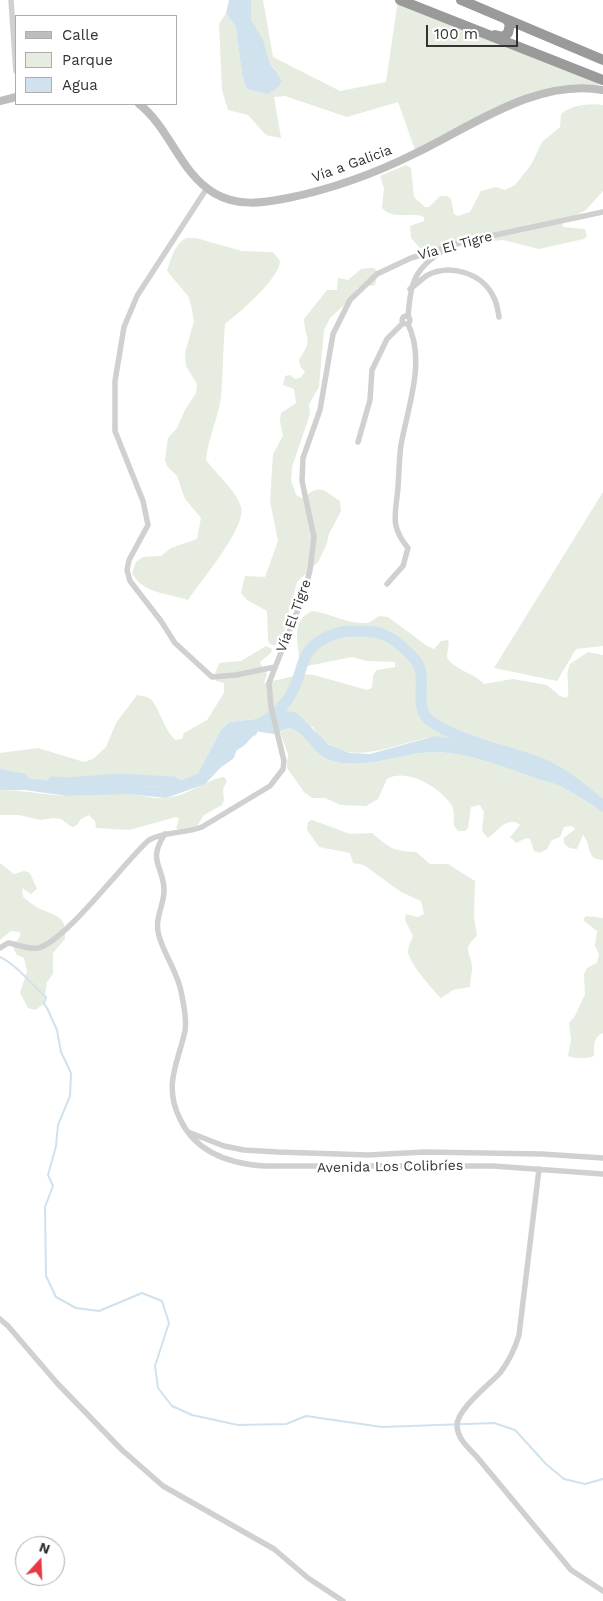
<!DOCTYPE html>
<html>
<head>
<meta charset="utf-8">
<style>
  body { margin:0 }
  #map { position:relative; width:603px; height:1601px; overflow:hidden; background:#fff; font-family:"Work Sans",sans-serif }
  canvas { display:block }
  .legend { position:absolute; left:15px; top:15px; width:162px; height:90px; box-sizing:border-box; background:#fff; border:1px solid #adadad; margin:0; padding:6px 9px; list-style:none; font-size:15px; color:#333 }
  .legend li { display:flex; align-items:center; gap:10px; height:25px }
  .legend b { width:25px; border:1px solid #adadad }
  .north { position:absolute; left:15px; top:1536px; width:50px; height:50px; box-sizing:border-box; background:#fff; border:1px solid #adadad; border-radius:50%; rotate:20deg; font-size:14px; font-weight:700; line-height:20px; text-align:center; color:#333 }
  .north::after { content:''; display:block; margin:auto; width:18px; height:22px; background:#e63946; clip-path:polygon(50% 0,100% 100%,50% 72%,0 100%) }
  .scale { position:absolute; left:426px; top:25px; width:92px; height:22px; box-sizing:border-box; border:2px solid #333; border-top:0; padding-left:6px; font-size:15px; line-height:18px; white-space:nowrap; color:#333; -webkit-text-stroke:4px #fff; paint-order:stroke }
</style>
</head>
<body>
<div id="map">
<canvas width="603" height="1601"></canvas>
<ul class="legend">
<li><b style="height:6px;background:#bdbdbd"></b>Calle</li>
<li><b style="height:14px;background:#e6ecdf"></b>Parque</li>
<li><b style="height:14px;background:#cfe2ee"></b>Agua</li>
</ul>
<div class="north">N</div>
<div class="scale">100 m</div>
</div>
<script>
const c = document.querySelector('canvas').getContext('2d');
c.lineJoin = 'round';
function fill(path, color) { c.fillStyle = color; c.fill(path, 'evenodd'); }
function stroke(path, color, width, dash) { c.strokeStyle = color; c.lineWidth = width; c.lineCap = dash ? 'butt' : 'round'; c.setLineDash(dash || []); c.stroke(path); }
function write(font, color, halo, rows, align = 'center') {
  c.font = font + ' "Work Sans",sans-serif'; c.lineWidth = 5; c.setLineDash([]); c.textBaseline = 'middle'; c.strokeStyle = halo; c.fillStyle = color; for (const [text, x, y, turn = 0] of rows) {
    c.save(); c.translate(x, y); c.rotate((+turn || 0) * Math.PI / 180); c.textAlign = isNaN(turn) ? turn : align; if (halo) c.strokeText(text, 0, 0); c.fillText(text, 0, 0); c.restore();
  }
}
const green = new Path2D(`
  M251 0H263L273 57 340 91 386 82 398 0 592 75 602 90 573 89 509 107 416 153 398 102 347 117 285 96 274 97 281 138 266 135 248 115 228 110 222 90 219 24 226 13 236 27 242 74 247 89 275 69 270 63 263 39 251 20Z
  M603 105V191L586 210 562 222 563 227 585 229 587 236 584 239 539 249 503 240 482 242 470 247 454 243 438 247 420 248 411 238 410 226 424 221V217C411 211 394 221 382 208L384 188 380 176 406 165 411 168 414 197 425 207H429L440 196H447L451 199 454 214 458 216 470 212 481 191 496 187 505 190 515 185 531 165 542 142 560 127 561 114C572 105 589 103 603 105Z
  M186 238H196L242 251 273 252 280 261C279 279 240 312 225 324 223 348 223 373 221 397 218 419 208 438 206 460 216 473 237 492 241 507 247 527 200 582 188 600 168 593 143 594 132 573L136 562 143 557 161 556 171 548 197 539 201 518 185 499 177 476 167 466 165 460 168 438 177 428 185 410 196 393 197 384 186 366 185 353 194 321 191 305 188 296 167 271C171 259 174 245 186 238Z
  M368 268H374L378 272 375 285 357 288 355 295 330 318 324 330 319 387 309 404 310 414 292 467 291 480 296 495 302 498C322 484 321 489 340 501L341 511 329 534 326 546 318 562 297 582 283 635 275 646 270 644 268 640 267 611 247 600 241 593 245 576 265 577 278 541 270 501 273 454 283 436 280 421 281 413 296 403 294 389 283 385 285 376 290 375 295 379 300 378 305 372 300 366 299 360C314 337 305 342 304 319L327 290H337L338 278 348 280 361 269Z
  M603 492V646L576 649 557 681 494 668Z
  M312 611C330 613 347 624 365 623 371 623 375 618 379 616L388 617 427 646 434 649 441 641 448 640C450 646 447 650 447 656 449 668 475 673 484 684L513 679 547 685 560 696 567 698C571 686 564 676 570 664L588 652 603 655V800C587 792 573 781 557 773 521 753 479 742 438 737 431 736 422 739 415 741 378 750 339 768 313 727L268 713 256 719 229 722 221 730 198 773 178 782 155 787 103 781 67 783 0 776V753L38 748 84 762 93 759 106 747 116 723 137 695C141 696 146 696 149 698 158 702 164 732 176 740L182 739 184 733 207 720 224 693V683L216 681 215 674 219 663 241 661 266 646 272 649 271 653 260 662 267 674 264 683 303 674 314 675 367 690 372 688 373 675 377 670 395 667V662L367 661 352 657 307 666 299 658C298 639 291 621 312 611Z
  M289 728C307 733 312 754 330 760 364 772 401 752 436 752 470 753 503 767 535 778 543 781 552 782 560 786 575 793 588 804 603 811V860C585 860 592 844 583 835L577 849C570 849 562 846 564 838L575 829 572 826 564 827 560 837 552 840 547 849 540 853 534 851 530 839 526 838 516 843 510 837 520 825C508 815 498 831 488 838L482 831 484 812 480 805 471 807 468 828 465 831H458L454 826C453 819 455 813 452 806 442 789 407 767 387 779L378 799 366 806 341 805 325 798H312L304 792 287 768 288 754 280 732Z
  M224 777 227 781 223 789 224 800 222 805 204 815 197 826 180 830 176 828 179 819 176 817 129 830 96 828 95 821 89 815 81 819 76 826 72 827 61 819 53 818 41 820 19 815H0V790C23 790 46 795 69 796 89 796 110 793 130 794 141 795 153 799 164 798 187 797 204 780 224 777Z
  M312 820 350 834 372 833C390 848 392 851 416 852L430 864H448L475 881 474 916 477 936C461 950 471 951 472 967 472 975 470 980 470 987L453 990 441 998C432 989 410 964 408 952 408 947 411 941 413 936L405 920 406 914 418 917 424 914 421 901 401 892 364 865 353 863 350 853 319 847 307 830 308 822Z
  M0 863 14 874 24 871 30 873 37 889 31 894 22 888 23 897C29 901 34 906 40 909 57 916 67 916 65 939L53 953V974L47 982 44 1004 35 1010 28 1008 20 993 27 971 24 958 17 955 13 948 20 936V932L11 931 0 940Z
  M586 916 603 918V1033C593 1037 594 1046 594 1056 587 1059 576 1059 568 1056L571 1040 569 1023 575 1016 585 994 584 974 587 968 597 963 599 954 595 946 597 931 583 920Z`);
const water = new Path2D(`
  M229 0H251V20L263 39 270 63 282 81 277 88 268 94 247 89 242 75 236 27 226 13Z
  M283 710 297 713 329 745 350 753 370 754 435 736 471 742 507 750 557 772 603 800V811C588 804 575 793 560 786 552 782 543 781 535 778 503 767 470 753 436 752 401 752 364 772 330 760 312 754 307 733 289 728L273 734 255 731 240 735 234 743 227 761 205 784 166 798 129 794 67 796 25 790H0V776H8L67 783 103 781 155 787 178 782 198 773 221 730 229 722 256 719 268 713Z`);
const stream = new Path2D(`
  M0 957C18 966 30 983 46 997L44 1004 47 1008 57 1030 61 1052 71 1073 70 1096 58 1125 56 1146 48 1175 53 1186 45 1207 46 1276 56 1297 76 1308 99 1311 142 1293 162 1301 169 1323 155 1366 158 1388 172 1406 192 1415 238 1425 286 1424 306 1416 382 1427 494 1423 515 1430 546 1464 564 1479 585 1484 603 1479`);
const river = new Path2D(`
  M219 762 229 755 232 747 241 741 249 732 252 731 253 727C267 721 280 711 288 699 307 672 294 649 334 634 344 630 371 630 382 634 392 637 415 656 419 666 426 683 414 707 429 720 453 739 507 751 537 762 562 771 583 790 603 806
  M0 775 23 779
  M53 782 67 783 120 779 173 782 179 786 188 784`);
const street = new Path2D(`
  M11 0 16 71
  M207 188 137 296 124 327 115 381V431L143 501 148 525 129 560 127 570 130 581 161 621 175 643 212 677 236 675 275 667
  M410 289C415 285 421 280 426 276 450 263 483 273 494 298 497 303 498 311 499 317
  M402 320a4 4 0 1 1 8 0a4 4 0 1 1-8 0Z
  M408 317C411 281 414 268 446 249
  M358 442 370 400 372 370 387 339 403 323
  M387 584 403 566 408 548C389 525 396 514 398 487 399 473 399 459 401 445 408 406 426 361 408 324
  M165 834C146 862 165 867 164 892 163 908 154 919 159 936 165 957 179 974 182 996 184 1007 187 1020 185 1031 178 1063 163 1085 180 1119 196 1153 230 1164 265 1166H493L603 1174
  M0 948 8 943C17 944 29 950 38 948 65 942 124 862 149 840 165 831 184 834 202 827L270 786 283 769 284 761 271 707 269 683 304 594 310 570 314 537 302 481 303 458 320 410 333 334 350 300 377 274 411 258 467 241 603 212
  M188 1132 224 1146 244 1150 278 1152 368 1155 425 1152 542 1154 603 1158
  M539 1169 519 1335C515 1349 509 1361 500 1373 490 1384 456 1410 457 1426 458 1440 468 1447 477 1457L571 1570 603 1591
  M0 1319 8 1326 57 1383 122 1450 163 1486 274 1549 308 1578 343 1601`);
const secondary = new Path2D(`
  M0 101 16 97
  M139 104C170 128 180 173 214 193 237 207 263 203 288 198 332 189 376 173 416 153 472 126 537 78 603 90`);
const highway = new Path2D(`
  M400 0 603 80
  M461 0 603 60
  M495 35 503 37 508 33 510 24 506 19`);
const streetNames = [
  ["Vía a Galicia",352,164,-20],
  ["Vía El Tigre",455,246,-15],
  ["Vía El Tigre",294,616,-70],
  ["Avenida Los Colibríes",390,1167,-1]
];
fill(green, '#e6ecdf');
fill(water, '#cfe2ee');
stroke(stream, '#cfe2ee', 2);
stroke(river, '#cfe2ee', 11);
stroke(street, '#d0d0d0', 5.5);
stroke(secondary, '#bdbdbd', 8);
stroke(highway, '#9a9a9a', 10);
write('14px', '#333', '#fff', streetNames);
</script>
</body>
</html>
